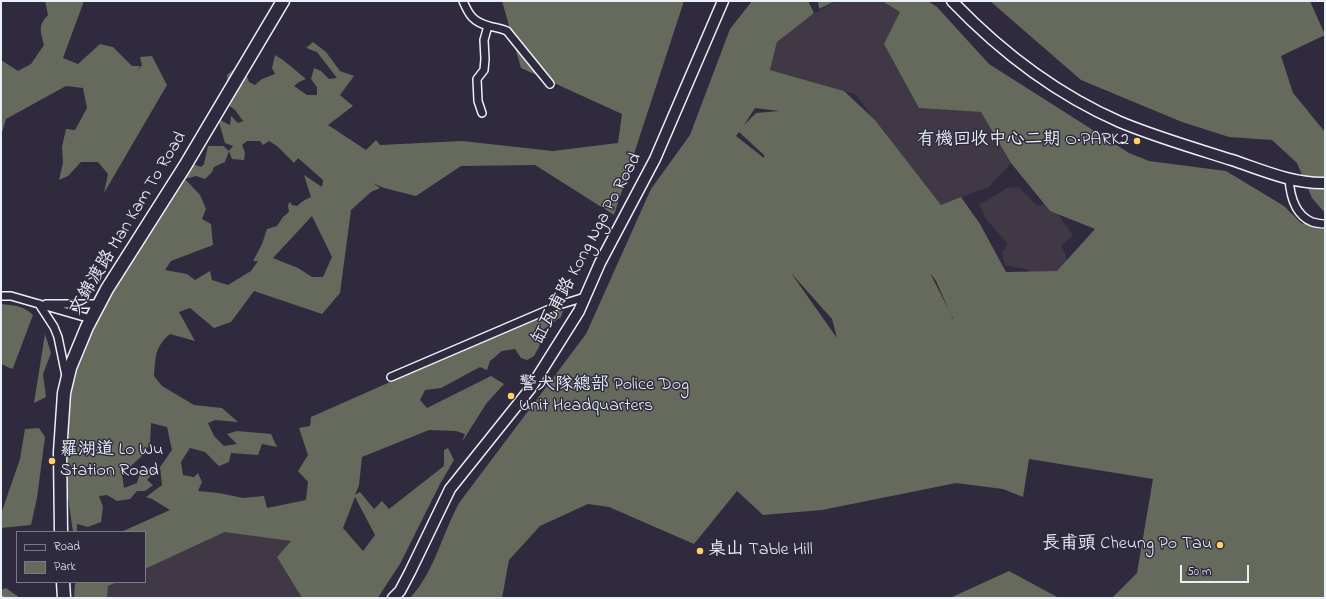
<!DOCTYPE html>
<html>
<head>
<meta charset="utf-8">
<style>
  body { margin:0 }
  #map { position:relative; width:1326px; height:599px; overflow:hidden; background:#2f2a3d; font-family:"Indie Flower",sans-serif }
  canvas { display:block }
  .frame { position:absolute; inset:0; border:2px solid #e8f1f8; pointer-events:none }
  .legend { position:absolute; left:16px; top:531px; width:130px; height:52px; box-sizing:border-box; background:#2f2a3d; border:1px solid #797a88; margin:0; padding:5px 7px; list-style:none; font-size:12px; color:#e8f1f8 }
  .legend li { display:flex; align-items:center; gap:8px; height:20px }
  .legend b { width:20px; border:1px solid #797a88 }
  .scale { position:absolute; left:1180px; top:565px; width:69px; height:18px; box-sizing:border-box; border:2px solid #e8f1f8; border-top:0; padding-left:5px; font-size:12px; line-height:14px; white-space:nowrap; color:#e8f1f8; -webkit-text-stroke:3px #2f2a3d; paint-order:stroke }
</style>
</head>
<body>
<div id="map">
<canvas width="1326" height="599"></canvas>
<div class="frame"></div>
<ul class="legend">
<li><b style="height:5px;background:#2f2a3d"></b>Road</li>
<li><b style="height:11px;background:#666a5c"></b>Park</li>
</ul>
<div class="scale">50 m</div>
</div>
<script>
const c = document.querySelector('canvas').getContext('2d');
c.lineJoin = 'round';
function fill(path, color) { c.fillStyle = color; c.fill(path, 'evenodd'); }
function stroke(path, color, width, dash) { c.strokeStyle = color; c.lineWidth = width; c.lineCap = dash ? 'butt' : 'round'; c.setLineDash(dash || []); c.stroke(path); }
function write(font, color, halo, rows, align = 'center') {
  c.font = font + ' "Indie Flower","LXGW WenKai TC",sans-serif'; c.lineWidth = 3; c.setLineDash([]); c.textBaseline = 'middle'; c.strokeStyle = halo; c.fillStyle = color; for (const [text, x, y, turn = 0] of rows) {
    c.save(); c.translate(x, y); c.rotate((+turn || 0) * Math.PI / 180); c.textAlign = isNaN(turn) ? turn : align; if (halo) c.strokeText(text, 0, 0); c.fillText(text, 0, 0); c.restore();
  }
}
const built = new Path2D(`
  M836 1H882L900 12 919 108 981 112 1011 163 989 187 941 205 855 94 770 70 777 42 799 22Z
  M1019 187 1037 206 1044 204 1050 211 1058 214 1073 236 1061 245 1071 268 1038 285 1029 270 1005 265 1002 253 1008 244 986 219 979 204 990 199 1007 188Z
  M228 531 291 541 277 557 302 598H107L108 586 117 582H145V569Z`);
const green = new Path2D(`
  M45 1H84L63 58 78 64 100 44 113 47 132 66H140L137 71 142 65 140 57 152 56 167 85 104 193 108 174 98 162H81L68 176 59 180 63 163 62 147 66 129 75 130 87 108 83 88 66 86 6 119 1 136V60L18 71 31 64 44 45C41 32 37 26 48 15Z
  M502 1H684L614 215 535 165 461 166 416 196 384 188 373 183 380 188 371 192 351 210 340 293 322 314 254 291 231 322 214 328 190 308 179 312 195 341 170 334C154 348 156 356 154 376L162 386 194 405 222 408 238 422 215 420 208 423 214 436 224 446 237 444 227 434 237 431 271 434 277 447 262 444 258 455 231 453 229 462 219 466 205 452 190 448 181 462 183 475 194 477 198 473 202 482 198 491 219 493 243 498 264 496 267 508 306 500 308 482 298 471 308 455 299 428 310 426 311 417 555 309 563 311 561 317 544 329 539 347 534 356 527 360 521 358 515 349 502 351 490 361 487 370 480 367 441 388 425 390 420 400 427 408 491 376 504 384 486 404 462 442 465 434 456 431 429 430 362 457 359 485 355 495 360 492 374 509 382 501 389 509 444 466V450L448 448 454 460 440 484 400 564 379 596 377 598H302L277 557 291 541 225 532 145 569V532H121L170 510 152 499 146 497 162 485 160 467 172 450 167 427 151 423 150 444 143 455 122 474 124 488 137 483 140 472 152 466 155 471 147 480 153 485 145 491H137L130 499 117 501 107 495 99 496 103 507 101 522 88 527 77 524V532H73L68 497 60 461 75 357 127 265 188 162 201 167 204 164 208 146H223L229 151 233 146 225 143 218 119 230 125 231 116 238 123 243 121 235 110 227 104 229 96 227 75 233 70 246 74 249 82 255 85 262 79 275 74 272 68 275 55 283 60 306 79 299 82 294 86 307 95H317V87L311 79 314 68 321 71 329 79 337 78 317 52 306 48 313 42 326 52 340 71 354 76 340 95 353 106 328 125 366 150 376 140 380 145 462 141 553 151 618 143 622 114 521 68ZM247 141H260L263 145 269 141 277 146 294 163 298 158 323 180 322 187 304 175 311 197 303 201 297 206 292 205 290 202 288 205 289 212 283 217 277 226 267 229 262 244 253 261H258L251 271 228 285 212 280 210 271 195 280 187 274 165 270 171 261 213 245 211 224 202 219 206 209 200 195 185 179 196 176 205 179 212 172 214 167 225 162 229 151 232 159 244 160 245 153 242 145ZM312 216 332 257 323 277H312L298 268 273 258ZM355 497 375 535 363 551 343 528Z
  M752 1H808L814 13 777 42 770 70 844 91 875 120 941 205 961 197 980 224 1006 272 1057 271 1095 229 1050 211 1011 163 981 112 919 108 884 44 900 12 882 1H928L937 7 989 64 1129 153 1149 161 1226 171 1284 206 1301 223 1325 230V598H1112L1137 573 1153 479 1029 459 1023 497 1003 489 956 483 822 510 763 515 737 491 694 544 609 507 588 504 540 526 509 560 502 598H410C435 571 442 534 459 503L586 334 651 189 690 135 730 29ZM755 108 779 111 756 113 744 125ZM739 132 764 155V158L736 136ZM791 273 832 319 837 338ZM930 273 936 281 953 319V318Z
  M818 1H835L819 9Z
  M990 1H1310L1325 35 1281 56 1293 93 1325 132V213L1312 198 1297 163 1272 140 1229 137 1182 122 1081 80Z
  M1 304C14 305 24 306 33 315L13 368 12 369 1 364Z
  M45 334 51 353 43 374 46 397 34 403Z
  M39 428 45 437 37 498 31 525 1 528V514L20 459 25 429Z
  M1009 571 1059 598H950Z
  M77 582H117L108 586 107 598H74L75 584Z
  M6 588 20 598H1V590Z`);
const stream = new Path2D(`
  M1 597 4 598`);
const street = new Path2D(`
  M463 1C469 15 473 22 489 26 496 28 501 28 507 31L550 84
  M482 113 478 101 477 79 484 70 485 59 484 40 488 26
  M1289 178C1290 195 1295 215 1312 222 1316 223 1321 224 1325 224
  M1 296H11L91 319
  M39 304 54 327 58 337 66 376
  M46 304H99
  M391 377 559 305 585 297`);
const secondary = new Path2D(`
  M952 1C1000 51 1056 94 1120 122 1156 137 1194 148 1232 160 1262 170 1293 184 1325 183
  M393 598 400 591 410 572 450 489 530 389 579 311 600 263 655 159 723 1`);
const primary = new Path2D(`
  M61 532 60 452 64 393 70 368 87 327 107 289 185 166 283 1
  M63 582 64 598`);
const markers = [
  [1137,141,4,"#ffd166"],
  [511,396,4,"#ffd166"],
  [52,461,4,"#ffd166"],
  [1220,545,4,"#ffd166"],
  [700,551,4,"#ffd166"]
];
const poiNames = [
  ["有機回收中心二期 O·PARK2",1129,141,"right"],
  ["警犬隊總部 Police Dog",519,386],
  ["Unit Headquarters",519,407],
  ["羅湖道 Lo Wu",60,451],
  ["Station Road",60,472],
  ["長甫頭 Cheung Po Tau",1212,545,"right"],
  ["桌山 Table Hill",708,551]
];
const streetNames = [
  ["文錦渡路 Man Kam To Road",129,224,-59],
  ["缸瓦甫路 Kong Nga Po Road",588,249,-62]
];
fill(built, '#403945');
fill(green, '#666a5c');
stroke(stream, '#8d9cae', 3);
stroke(street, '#e8f1f8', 10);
stroke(secondary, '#e8f1f8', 13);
stroke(primary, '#e8f1f8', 15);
stroke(street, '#2f2a3d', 7);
stroke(secondary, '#2f2a3d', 10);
stroke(primary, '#2f2a3d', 12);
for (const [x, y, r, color] of markers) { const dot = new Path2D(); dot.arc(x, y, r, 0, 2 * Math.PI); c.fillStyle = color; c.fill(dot); stroke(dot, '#2f2a3d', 1.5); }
write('18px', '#e8f1f8', '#2f2a3d', poiNames, 'left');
write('18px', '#e8f1f8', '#2f2a3d', streetNames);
</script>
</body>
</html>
